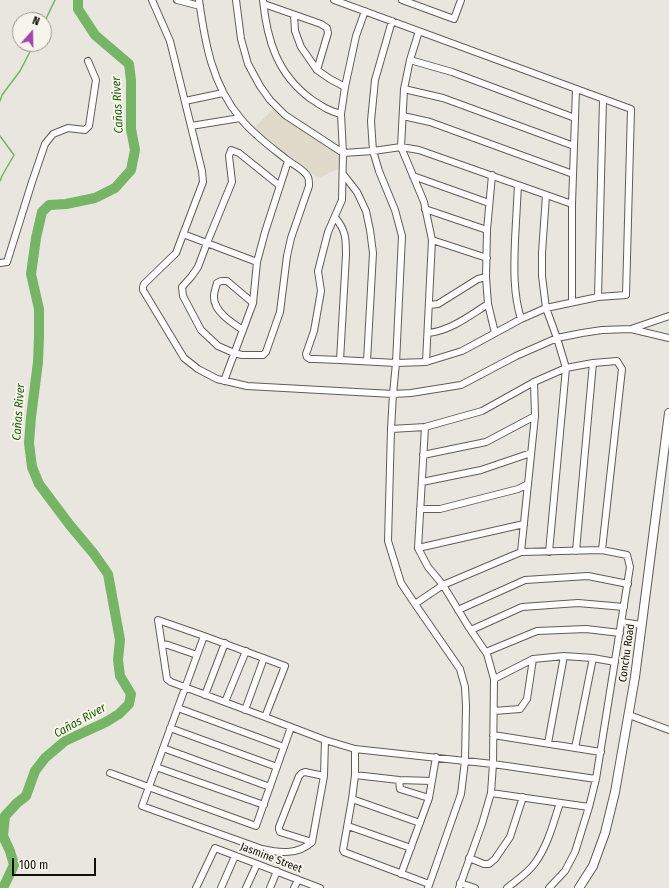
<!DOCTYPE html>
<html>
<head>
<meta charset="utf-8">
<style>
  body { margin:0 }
  #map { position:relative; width:669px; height:888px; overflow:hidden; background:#e9e6df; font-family:"Fira Sans Condensed",sans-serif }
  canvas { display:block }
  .north { position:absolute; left:12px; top:12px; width:40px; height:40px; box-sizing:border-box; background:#f7f4ec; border:1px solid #9b9892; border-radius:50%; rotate:20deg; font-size:11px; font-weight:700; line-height:16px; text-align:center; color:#100f0c }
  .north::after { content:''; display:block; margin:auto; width:14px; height:18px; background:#a346b0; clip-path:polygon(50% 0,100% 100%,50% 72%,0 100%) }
  .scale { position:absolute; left:12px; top:858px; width:84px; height:18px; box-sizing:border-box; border:2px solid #100f0c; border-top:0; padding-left:5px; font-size:12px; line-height:14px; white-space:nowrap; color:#100f0c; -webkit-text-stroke:3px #f7f4ec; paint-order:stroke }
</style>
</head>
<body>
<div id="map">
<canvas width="669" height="888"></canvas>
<div class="north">N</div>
<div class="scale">100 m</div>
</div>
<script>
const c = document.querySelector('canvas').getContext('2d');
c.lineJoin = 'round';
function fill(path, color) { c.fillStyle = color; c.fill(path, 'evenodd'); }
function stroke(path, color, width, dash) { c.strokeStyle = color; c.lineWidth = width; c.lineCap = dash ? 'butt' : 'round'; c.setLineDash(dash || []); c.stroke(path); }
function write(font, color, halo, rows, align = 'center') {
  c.font = font + ' "Fira Sans Condensed",sans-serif'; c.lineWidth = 4; c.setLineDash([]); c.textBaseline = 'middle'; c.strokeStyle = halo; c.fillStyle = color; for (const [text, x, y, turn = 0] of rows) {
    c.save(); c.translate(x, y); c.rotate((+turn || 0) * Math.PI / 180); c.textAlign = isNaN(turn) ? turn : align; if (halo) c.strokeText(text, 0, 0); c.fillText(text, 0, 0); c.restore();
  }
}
const built = new Path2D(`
  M273 109 340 154 338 169 318 178 254 128Z`);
const stream = new Path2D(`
  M44 23 55 0
  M0 101 2 95 20 71 34 44
  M0 136 14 155 2 176 0 181`);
const river = new Path2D(`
  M3 888 14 865 10 851 3 836 5 816 17 803 26 796 35 771 45 758 65 741 106 722 119 714 129 704 131 694 120 676 118 660 120 640 108 574 94 554 69 524 39 484 32 467 29 443 31 417 38 362 39 337V309L31 274 36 238 42 212 49 205 66 204 95 198 115 188 131 170 135 150 131 129V80L129 64 95 35 78 9V0`);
const minor = new Path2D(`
  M152 0 170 41 202 171 203 182 176 253 144 284 143 287V290L184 358 198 369 217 379 247 386 393 394 411 393 461 385 516 356 557 338 582 333 602 330 631 329 669 338
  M177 0 200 6
  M199 0C205 43 212 85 241 119 254 135 271 147 286 159 293 165 304 169 308 177 309 179 309 183 309 186L291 238 287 256 280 312 266 352 263 355H242L234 353 218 346 201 330 183 296 182 287 191 277 198 267 207 243 232 182 229 156 231 150 239 153 280 186
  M236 0 241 39 248 64 260 86 270 100 285 115 343 153 373 151 401 147 419 150 572 204
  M263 0C267 40 277 74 311 99 322 106 328 111 341 114
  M334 0 631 109 626 295 598 297 546 308 521 319 462 351 426 362 396 363 340 360 315 359H310L307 357 306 354 314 331 321 291 318 271 328 232 342 200 343 153 341 114 345 87 356 36 365 11
  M402 0 454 19 461 0
  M264 4 321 24 327 28 328 33 317 70
  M294 15 295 31 301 47 317 70 330 79 345 87
  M392 21 375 80 371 121 373 151 379 171 395 210 402 236 396 363 393 394 391 429 388 541 401 583 415 604
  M419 31 410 60 404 89 401 147 424 202 432 240 426 362
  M410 60 452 72 575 118
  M404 89 443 98 574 146
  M185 101 223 93
  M403 116 430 122 573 174
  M191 126 240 118
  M343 174 357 192 366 211 370 230 373 253 367 361
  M492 175 487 230 486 277 488 304 495 333
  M413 176 489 203
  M518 185C517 203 516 222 515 240 514 267 513 293 521 319
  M546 195 542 253V276L546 308 557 338 566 368 549 552
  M425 209 487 230
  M335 217C346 231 346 238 346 255L340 360
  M183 234 257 262
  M432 240 487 258
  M0 263 7 262 32 182 45 144 53 134 68 128 85 130 89 126 96 80 88 61
  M598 297 603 99
  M572 302V204L576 89
  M429 305 438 304 478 279 486 277
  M631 329 669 316
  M243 330C232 323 213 311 214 296 214 292 216 287 217 283L221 281H227L253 303
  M428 333C450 331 469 316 488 304
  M224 381 253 303 257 262 265 232 288 161
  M425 427 418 548 428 567 443 585 468 626 487 654 494 679 493 764 491 793 482 824 459 888
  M391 429 425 427 482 411 534 382 566 368 593 363 617 361 622 369 602 550
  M423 455 486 442 535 416
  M422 482 481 470 531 453
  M420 509H440L518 489 528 484
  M418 548 524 524
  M576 551 593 363
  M521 552 535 416 534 382
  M458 610 525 580 588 576 628 584
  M158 620 204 636 285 666 265 717 171 682 167 679Z
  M621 622 642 625
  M471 630 522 607 578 603 624 607
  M204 636 142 806 262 849C279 853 298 855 312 842L324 776 305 772 302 773 299 776 279 827V829L280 832 312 842
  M162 644 168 645 197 655
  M486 652 537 631 586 629 620 633
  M494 679 533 659 564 656 593 658 615 662
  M205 695 225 643
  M225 702 246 651
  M178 708 284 747
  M245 710 264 658
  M494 711 520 709 527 699 533 659
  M629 715 669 730
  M265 717 325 740 355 749 493 764 596 779
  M170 728 277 767
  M493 735 601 752
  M548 743 564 656
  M163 748 270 787
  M575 748 593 658
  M355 749V775L352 799 343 850 344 852 429 884
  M156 767 264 805
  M110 773 256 826 291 727
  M355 775 399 780 432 781
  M324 776 325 740
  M399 780 400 789 429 798
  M491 793 589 807
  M352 799 420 823
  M348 826 411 848
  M469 858 484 864H489L495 859 510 837 523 797
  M401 874 429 798 436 757
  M460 883 475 888
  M196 888 215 848 320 888
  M221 888 235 856
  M246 888 257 864
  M270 888 277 871
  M294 888 298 880
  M428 888 461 794 465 761 466 706 465 687 460 669 415 604 443 585 521 552 602 550 627 555 630 567 596 779 589 807 575 852 565 871 549 888
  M507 888C517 880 528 873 535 863 548 845 553 824 560 803`);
const secondary = new Path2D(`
  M579 888 593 866 605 833 615 792 635 677 669 413`);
const streetNames = [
  ["Conchu Road",627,653,-82],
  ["Jasmine Street",271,858,21]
];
const waterNames = [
  ["Cañas River",118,105,-93],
  ["Cañas River",19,412,-86],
  ["Cañas River",80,721,-29]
];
fill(built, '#e0dacb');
stroke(stream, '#75b565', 1.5);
stroke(river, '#75b565', 10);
stroke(minor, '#605d56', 8);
stroke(secondary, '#605d56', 10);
stroke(minor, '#fff', 6);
stroke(secondary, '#fff', 8);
write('11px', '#100f0c', '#f7f4ec', streetNames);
write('italic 12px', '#1f5d09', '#f7f4ec', waterNames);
</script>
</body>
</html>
